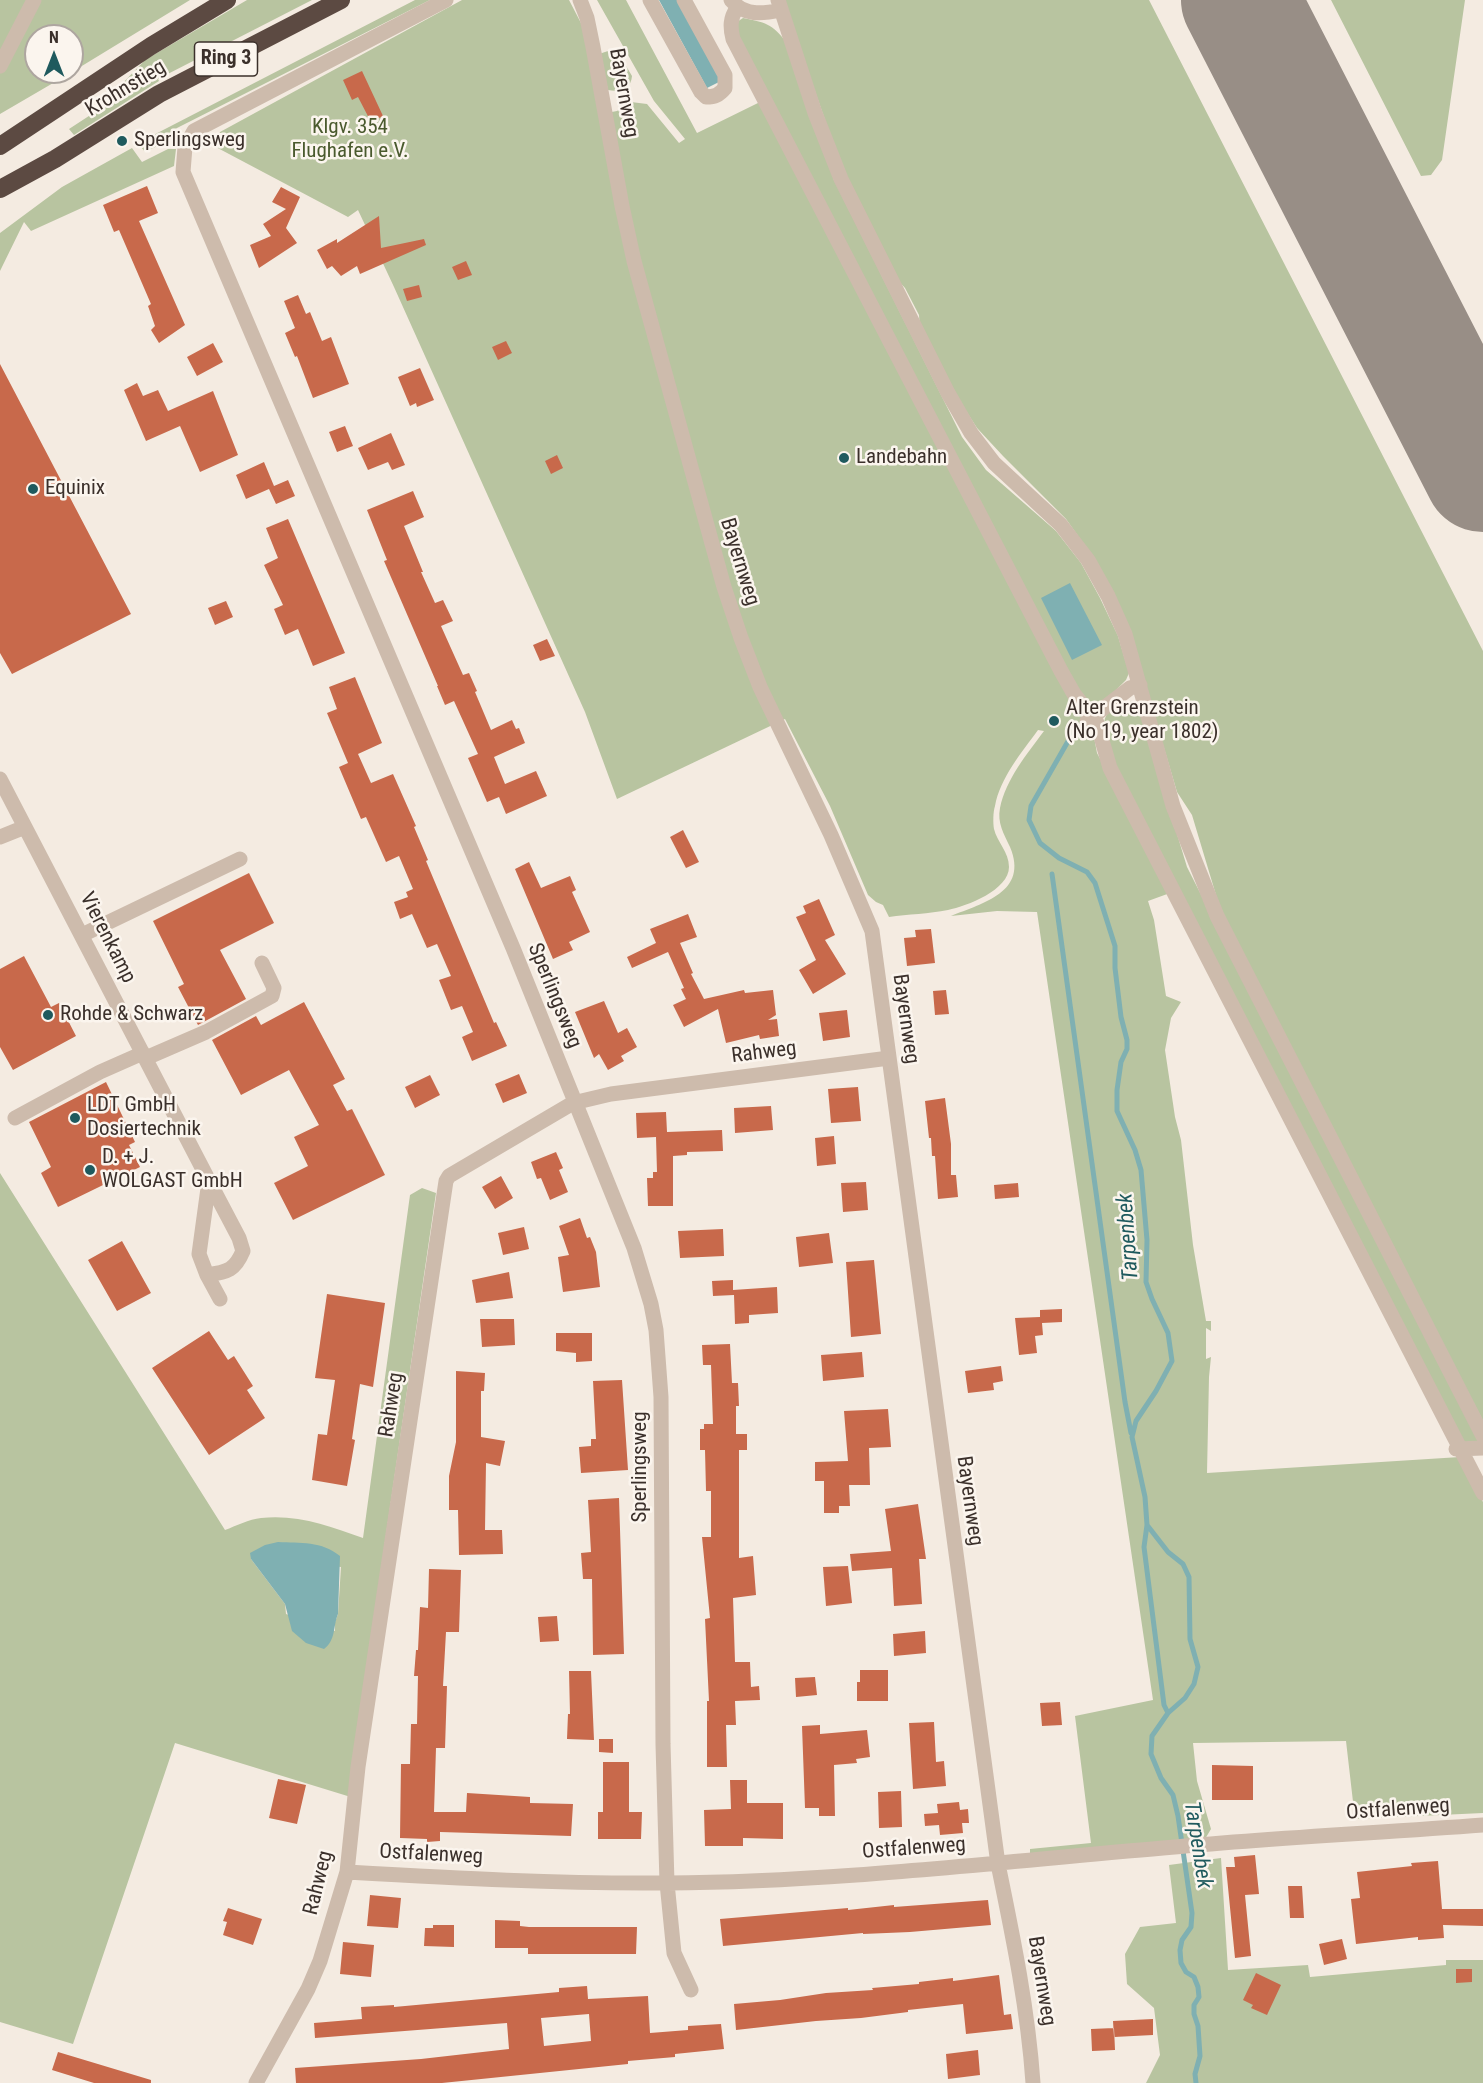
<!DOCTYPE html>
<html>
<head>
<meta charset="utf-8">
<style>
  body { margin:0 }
  #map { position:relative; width:1483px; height:2083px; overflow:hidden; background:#f4ebe1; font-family:"Roboto Condensed",sans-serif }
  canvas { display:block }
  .north { position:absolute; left:24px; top:24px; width:60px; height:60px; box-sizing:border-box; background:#fbf5ee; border:2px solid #aea6a0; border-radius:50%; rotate:0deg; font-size:16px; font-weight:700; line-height:24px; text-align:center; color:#3b302b }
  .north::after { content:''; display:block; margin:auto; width:21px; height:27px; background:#1f5a5e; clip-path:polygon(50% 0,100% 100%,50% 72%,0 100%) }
</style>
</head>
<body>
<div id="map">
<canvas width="1483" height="2083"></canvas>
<div class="north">N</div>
</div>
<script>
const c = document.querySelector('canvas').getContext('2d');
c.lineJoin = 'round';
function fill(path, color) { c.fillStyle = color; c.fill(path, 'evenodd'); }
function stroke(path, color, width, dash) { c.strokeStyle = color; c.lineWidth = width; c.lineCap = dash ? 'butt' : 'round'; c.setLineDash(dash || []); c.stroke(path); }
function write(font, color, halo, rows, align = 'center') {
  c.font = font + ' "Roboto Condensed",sans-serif'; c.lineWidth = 5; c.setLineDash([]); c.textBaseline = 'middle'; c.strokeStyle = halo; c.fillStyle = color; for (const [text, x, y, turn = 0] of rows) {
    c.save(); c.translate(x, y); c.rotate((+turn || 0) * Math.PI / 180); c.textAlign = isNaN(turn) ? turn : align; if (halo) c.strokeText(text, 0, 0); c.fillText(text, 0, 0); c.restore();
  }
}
const green = new Path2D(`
  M0 0H190L72 72V36H36V72H72L0 114Z
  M247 0H312L158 79 159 81 74 135 69 129 95 112 145 60Z
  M415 0H430L175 129 172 139 145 152 138 143Z
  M462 0H569L582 25 601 114 617 111 631 102 647 104 679 143 685 139 654 101 597 0H626L697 133 760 102 1073 707 1092 726 1097 753 1170 893 1148 901 1154 920 1166 996 1181 1002 1171 1018 1165 1050 1175 1117 1181 1140 1193 1245 1206 1321H1211V1331L1206 1328V1359L1211 1357 1209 1377 1207 1473 1460 1457 1483 1502V1813L1355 1819 1346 1741 1193 1743 1197 1781 1211 1829 1205 1839 1030 1856V1849L1091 1843 1075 1716 1153 1700 1037 912 997 911 951 916C983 903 1029 892 1010 847 1004 834 997 823 1000 808 1006 779 1027 754 1044 731L1038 730C1022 752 1000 778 995 806 993 812 993 823 994 829 997 842 1009 852 1009 867 1009 890 967 906 948 910 929 914 908 914 889 917L883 905 876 902 868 895 830 806 785 719 617 799 585 712 394 287 358 210 348 217 212 145 220 132Z
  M783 0H1149L1483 651V1421L1222 915 1192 815 1177 792 1145 684 1093 557 1066 519 1003 456 977 428 952 389 920 329 919 315 905 288 892 274 845 177Z
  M1331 0H1465L1442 160 1431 175 1421 176Z
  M743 18C764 22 773 24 786 42L834 180 962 437 986 470 1056 531 1081 563 1100 598 1118 636 1129 673 1126 680 1098 708 1086 705 736 40 737 22Z
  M608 51 619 54 632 76C631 90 619 92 608 90L599 54Z
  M132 148 142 162 168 149H176L174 166 31 231 24 222 0 271V233L62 187Z
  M1134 701 1137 702 1187 867 1479 1443 1465 1446 1112 766C1104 737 1091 706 1134 701Z
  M0 1173 225 1530C236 1526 249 1519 261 1518 297 1514 330 1526 363 1538L410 1195 422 1188 436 1193 365 1678 354 1798 175 1743 73 2044 0 2022ZM251 1559 341 1567 338 1614 335 1622V1631L286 1614 285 1604Z
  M1221 1858 1228 1970 1308 1965 1310 1977 1446 1965V1960H1483V2083H1146L1160 2055 1154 2008 1127 1984 1125 1954 1140 1927 1176 1923 1169 1865Z`);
const water = new Path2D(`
  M659 0H678L721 81 707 88Z
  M1070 583 1102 645 1072 660 1041 598Z
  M278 1542C300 1543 322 1541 340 1556L338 1614C333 1626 336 1640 324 1649L306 1643 292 1631 285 1604 251 1559 250 1553 265 1545Z`);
const stream = new Path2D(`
  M1071 736 1031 806 1029 820 1040 843 1059 858 1087 872 1095 883 1115 946V968L1121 1017 1127 1040V1049L1121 1062 1117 1090V1111L1135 1150 1141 1170 1147 1240 1146 1282 1152 1299 1168 1333 1172 1361 1156 1391 1136 1421 1132 1437 1145 1497 1147 1525 1168 1552 1183 1564 1189 1577 1190 1639 1198 1667 1194 1684 1185 1698 1168 1713 1152 1736 1151 1754 1161 1778 1173 1795 1178 1816 1192 1913 1191 1927 1182 1940 1180 1950 1181 1963 1186 1972 1194 1977 1198 1987 1199 1997 1194 2005V2014L1198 2026 1200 2056 1195 2074 1196 2083
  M1052 874 1125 1402 1131 1433
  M1147 1525 1144 1547 1164 1705 1168 1713`);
const runway = new Path2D(`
  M1240 0 1483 473`);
const building = new Path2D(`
  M362 71 383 116 371 122 358 97 352 100 343 80Z
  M147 186 158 213 139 221 185 325 159 343 151 330 155 326 148 306 151 304 119 230 114 232 103 205Z
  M281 187 300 197 286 228 297 243 259 268 250 245 271 236 263 224 286 209 272 202Z
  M379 216 381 248 424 239 426 245 360 274 357 266 341 276 332 266 327 269 317 250 337 239V243Z
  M466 261 472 275 458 280 452 267Z
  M419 285 422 297 407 301 403 289Z
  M298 295 306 314 310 312 322 341 331 337 349 384 313 398 297 356 295 357 285 333 295 328 284 301Z
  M506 341 512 353 498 360 492 347Z
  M213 343 223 362 197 376 187 357Z
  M0 364 131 614 12 674 0 653Z
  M420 368 434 400 417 407 416 403 410 406 398 377Z
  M137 383 143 396 158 390 168 411 213 391 238 455 200 472 180 426 146 441 124 390Z
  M345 426 353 446 337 452 329 432Z
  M391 433 405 465 392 470 388 462 368 470 358 448Z
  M557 455 563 468 551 474 545 461Z
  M264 462 274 486 288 480 295 496 276 504 269 489 246 499 236 475Z
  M413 491 424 517 404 526 423 572H421L435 603 443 600 453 621 441 626 463 675 469 673 477 691 475 692 491 730 512 720 516 729 519 728 525 743 494 757 505 784 536 771 547 796 506 814 499 797 487 802 468 758 478 754 454 701 445 705 437 686H438L384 561 387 560 367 510Z
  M288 519 345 653 313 666 298 629 285 635 274 609 283 605 264 565 278 558 266 528Z
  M226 601 233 617 215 625 208 608Z
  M547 639 555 656 540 661 533 645Z
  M355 677 382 743 358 754 371 783 393 774 416 826 414 827 428 860 426 861 494 1023 496 1022 507 1046 472 1061 462 1037 473 1032 462 1006 451 1010 439 980 451 976 437 944 427 948 412 914 400 919 394 902 408 897 406 892 413 889 399 856 386 862 366 817 361 819 339 767 348 763 327 713 337 709 329 687Z
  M683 830 699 862 686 868 670 837Z
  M529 862 541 888 570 876 576 890 572 892 590 932 569 942 573 950 553 959 515 869Z
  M249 873 274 923 220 950 246 999 198 1025 178 987 184 984 153 921Z
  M819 899 835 935 825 940 846 974 813 994 799 970 816 960 796 917 806 913 803 906Z
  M688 914 697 937 680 943 693 973 691 974 704 999 744 990 745 993 773 990 776 1015 768 1020 777 1019 779 1036 760 1039 759 1035 726 1043 718 1009 684 1027 673 1005 686 999 681 989 684 988 668 952 632 968 627 957 656 943 650 929Z
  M931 929 935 963 907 966 904 938 916 937 915 930Z
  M24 956 51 1007 59 1003 76 1036 13 1070 0 1047V969Z
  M946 990 949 1014 935 1015 933 991Z
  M604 1001 618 1033 627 1028 637 1047 621 1056 624 1061 608 1070 599 1054 594 1058 575 1012Z
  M304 1002 345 1079 333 1085 347 1111 352 1109 385 1175 293 1220 274 1183 308 1166 294 1137 319 1125 289 1070 241 1095 212 1040 256 1016 261 1025Z
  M847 1010 850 1037 823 1041 819 1013Z
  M519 1074 527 1093 503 1103 495 1084Z
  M430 1075 440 1095 415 1108 405 1087Z
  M106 1082 135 1142 129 1145 140 1167 58 1207 41 1173 51 1167 29 1122Z
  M858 1087 861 1121 831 1123 828 1089Z
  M945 1098 951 1144V1175H956L958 1197 938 1199 935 1156H932L931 1138H929L925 1101Z
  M771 1106 773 1130 735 1133 734 1108Z
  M666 1112 667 1132 722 1130 723 1151 687 1152V1155L673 1156V1206H648L647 1178H653V1172H657L656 1137 637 1138 636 1113Z
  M834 1136 836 1164 817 1166 815 1138Z
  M556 1152 563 1168 559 1170 568 1192 550 1200 541 1178 537 1179 531 1162Z
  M501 1176 513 1198 495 1209 482 1187Z
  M866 1182 868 1210 843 1212 841 1183Z
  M1018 1183 1019 1197 995 1199 994 1185Z
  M580 1218 587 1238 590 1237 596 1252 600 1287 563 1292 558 1257 569 1255 559 1226Z
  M524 1227 529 1249 503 1255 498 1233Z
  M723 1229 724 1256 680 1258 678 1231Z
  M829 1233 833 1263 799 1267 796 1237Z
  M122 1241 151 1293 117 1311 88 1260Z
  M874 1260 881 1334 851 1337 846 1262Z
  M509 1272 513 1298 476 1303 472 1280Z
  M733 1280V1290L777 1287 778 1313 749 1315V1323L735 1324 734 1295 713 1296 712 1281Z
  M327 1294 385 1303 373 1387 360 1384 352 1439 355 1440 347 1486 312 1480 318 1434 327 1435 335 1380 315 1378Z
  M1062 1309V1322L1042 1323 1043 1335 1035 1336 1037 1353 1019 1355 1015 1318 1040 1317V1310Z
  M480 1319H514L515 1345 482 1347Z
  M209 1331 228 1360 234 1356 253 1386 247 1390 265 1418 209 1455 152 1368Z
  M556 1333H592V1361L576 1362V1353L556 1351Z
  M730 1344 732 1383H738L739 1406H736V1434H747V1450H739V1558L753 1556 756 1595 733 1598 735 1662H750L751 1687 759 1686 760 1700 735 1701 736 1725H726L727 1767H707V1701H709L705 1619 710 1618 702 1537H711V1491H706L705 1450H700V1429H704V1424H713L711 1365H703L702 1345Z
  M862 1352 864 1377 823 1381 821 1355Z
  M1001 1366 1003 1381 993 1383 994 1390 968 1393 965 1371Z
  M456 1371 485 1373 484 1391H481V1437L505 1441 500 1466 486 1463 485 1530H502L503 1554 459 1555 458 1510H449V1476L456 1442Z
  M622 1380 628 1470 581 1473 579 1447 591 1446V1439H596L593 1381Z
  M888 1409 891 1447 869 1448 870 1485H849L850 1506H839V1513H824V1481H815V1462L848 1461 844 1411Z
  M619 1498 624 1654 593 1655 592 1579H583L581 1553 591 1552 588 1500Z
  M918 1504 926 1559H919L922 1604 894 1606 892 1568 852 1571 850 1554 891 1551 885 1509Z
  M848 1566 852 1603 826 1606 823 1567Z
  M429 1569 461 1570 459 1632H446L443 1686H447L445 1748H436L434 1812H466L467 1793 530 1797V1803L573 1804 571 1836 440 1832V1841L427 1842V1839L400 1838 401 1764H410L411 1724H417L418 1676H414L416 1650H418L420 1607 428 1608Z
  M557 1616 559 1641 540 1642 538 1617Z
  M925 1631 926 1653 894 1656 893 1634Z
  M860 1670H888V1701H857V1682H860Z
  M569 1671H591L594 1740 567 1739 568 1714H570Z
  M815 1677 817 1695 796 1697 795 1678Z
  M1060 1702 1062 1725 1042 1726 1040 1703Z
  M934 1722 936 1762 944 1761 946 1786 913 1789 909 1723Z
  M820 1725V1734L867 1730 870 1757 856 1759 857 1763 834 1765 835 1816H819V1808H805L802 1726Z
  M599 1739H613V1753L599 1752Z
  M603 1762H629V1812H642L641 1839H598V1812H603Z
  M1212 1765 1253 1766V1800H1212Z
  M278 1779 306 1785 297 1824 269 1818Z
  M730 1780H747V1803H783V1839L743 1838V1846H705L704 1810 731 1809Z
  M901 1791 902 1827 879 1828 878 1792Z
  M959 1802 960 1810 968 1809 969 1823H962L963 1833 940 1835 939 1825 925 1826 924 1814 938 1813 937 1804Z
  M1255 1855 1259 1894 1245 1895 1251 1956 1235 1958 1226 1867H1235L1234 1857Z
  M1438 1861 1442 1909H1483V1926L1443 1925 1444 1938 1418 1940V1937L1356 1944 1351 1899 1360 1898 1357 1872 1412 1866 1411 1863Z
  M1288 1886H1302L1304 1918H1290Z
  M370 1895 401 1898 398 1928 367 1926Z
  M988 1900 991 1925 910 1932 863 1934V1933L723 1946 720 1919 848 1908V1910L894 1905V1907Z
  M228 1908 262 1919 253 1945 223 1935 227 1922 223 1921Z
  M495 1920 520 1921V1926L529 1927H637L636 1954H528V1948H495Z
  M433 1925H454V1947L424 1946 425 1928H433Z
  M1342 1939 1347 1959 1324 1965 1319 1944Z
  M343 1942 374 1945 371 1977 340 1974Z
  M1456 1969H1472V1982L1456 1983Z
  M1256 1973 1281 1985 1267 2015 1251 2008 1253 2005 1243 2000Z
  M999 1975 1004 2015 1011 2014 1013 2029 966 2034 963 2004 908 2010V2012L861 2018 816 2021 736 2030 734 2004 780 2000 826 1993 873 1990 872 1988 919 1984V1982L953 1978V1981Z
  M587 1986 588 1999 648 1996 650 2033 688 2030V2026L721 2024 724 2049 675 2054V2057L628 2061V2064L442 2083H296L295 2068 421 2059 509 2049 507 2023 315 2038 314 2023 362 2019 361 2007 394 2005V2007L559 1992V1988ZM589 2014 591 2041 544 2046 541 2018Z
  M1153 2019V2035L1114 2037 1113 2021Z
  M1114 2028 1115 2050 1092 2051 1091 2029Z
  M978 2050 980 2075 948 2079 946 2054Z
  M58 2052 151 2080V2083H94L52 2070Z`);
const minor = new Path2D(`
  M446 0 194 131 185 147 183 172 513 948 634 1248 651 1304 656 1330 661 1397 663 1744 667 1883 674 1953 691 1990
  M580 0 587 18 593 47 622 206 634 261 724 587 741 638 760 687 831 835 872 931 998 1864C1013 1937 1028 2009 1033 2083
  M650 0 701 92 706 97C715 97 719 95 725 88V75L684 0
  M731 0C744 16 762 14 781 10
  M778 0 815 113 841 179 948 393 971 433 994 463 1061 525 1088 560 1108 596 1125 634 1173 806 1217 916 1483 1436
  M737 8C730 18 730 27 733 39L1061 671 1074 694 1097 723 1110 768 1483 1493
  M0 66 34 0
  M1087 721 1130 688 1140 685
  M0 779 209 1181 199 1254 207 1275C228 1272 235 1270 243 1251L239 1238 209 1181
  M0 837 25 827
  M82 935 240 859
  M146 1058 206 1032 272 996 274 988 262 963
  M15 1118 100 1072 143 1053
  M207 1275 220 1299
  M1456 1449 1483 1448
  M347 1872C453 1878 560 1884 667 1883 833 1882 998 1862 1163 1848 1270 1838 1377 1833 1483 1825
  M256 2083 308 1989 320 1961 347 1872 358 1767 446 1181 449 1176 573 1103 611 1094 889 1058`);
const highway = new Path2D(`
  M0 146 151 46 227 0
  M0 189 55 159 159 94 341 0`);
const markers = [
  [122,141,6,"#1f5a5e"],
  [844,458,6,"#1f5a5e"],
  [33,489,6,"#1f5a5e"],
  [1054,721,6,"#1f5a5e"],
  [48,1015,6,"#1f5a5e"],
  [75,1118,6,"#1f5a5e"],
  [90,1170,6,"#1f5a5e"]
];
const shields = [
  [226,59,63]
];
const shieldNames = [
  ["Ring 3",226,59]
];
const streetNames = [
  ["Krohnstieg",126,89,-31],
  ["Bayernweg",623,93,80],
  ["Bayernweg",739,562,73],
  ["Vierenkamp",107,938,63],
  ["Sperlingsweg",554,996,68],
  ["Bayernweg",905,1019,82],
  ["Rahweg",764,1053,-7],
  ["Rahweg",392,1405,-81],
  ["Sperlingsweg",641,1467,-90],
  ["Bayernweg",969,1501,82],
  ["Ostfalenweg",1398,1810,-4],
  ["Ostfalenweg",914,1849,-4],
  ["Ostfalenweg",431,1855,3],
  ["Rahweg",319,1883,-76],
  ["Bayernweg",1041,1981,81]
];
const parkNames = [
  ["Klgv. 354",350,128],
  ["Flughafen e.V.",350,152]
];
const poiNames = [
  ["Sperlingsweg",134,141],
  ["Landebahn",856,458],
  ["Equinix",45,489],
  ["Alter Grenzstein",1066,709],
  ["(No 19, year 1802)",1066,733],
  ["Rohde & Schwarz",60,1015],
  ["LDT GmbH",87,1106],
  ["Dosiertechnik",87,1130],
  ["D. + J.",102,1158],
  ["WOLGAST GmbH",102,1182]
];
const waterNames = [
  ["Tarpenbek",1129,1237,-94],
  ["Tarpenbek",1197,1845,81]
];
fill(green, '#b8c4a0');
fill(water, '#7fb0b2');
stroke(stream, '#7fb0b2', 5);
stroke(runway, '#988e86', 118);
fill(building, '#c8694b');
stroke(minor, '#cdbbac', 15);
stroke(highway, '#5c4a42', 18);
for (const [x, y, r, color] of markers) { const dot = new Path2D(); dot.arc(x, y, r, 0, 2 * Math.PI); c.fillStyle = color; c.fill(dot); stroke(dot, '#fbf5ee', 2); }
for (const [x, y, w] of shields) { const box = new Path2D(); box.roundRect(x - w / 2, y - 17, w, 34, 4.5); c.fillStyle = '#fbf5ee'; c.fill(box); stroke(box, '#3b302b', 1.5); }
write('bold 20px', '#3b302b', null, shieldNames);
write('21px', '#3b302b', '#fbf5ee', streetNames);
write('21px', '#4a5a2e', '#fbf5ee', parkNames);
write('21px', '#3b302b', '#fbf5ee', poiNames, 'left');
write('italic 22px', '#1f5a5e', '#fbf5ee', waterNames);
</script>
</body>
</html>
